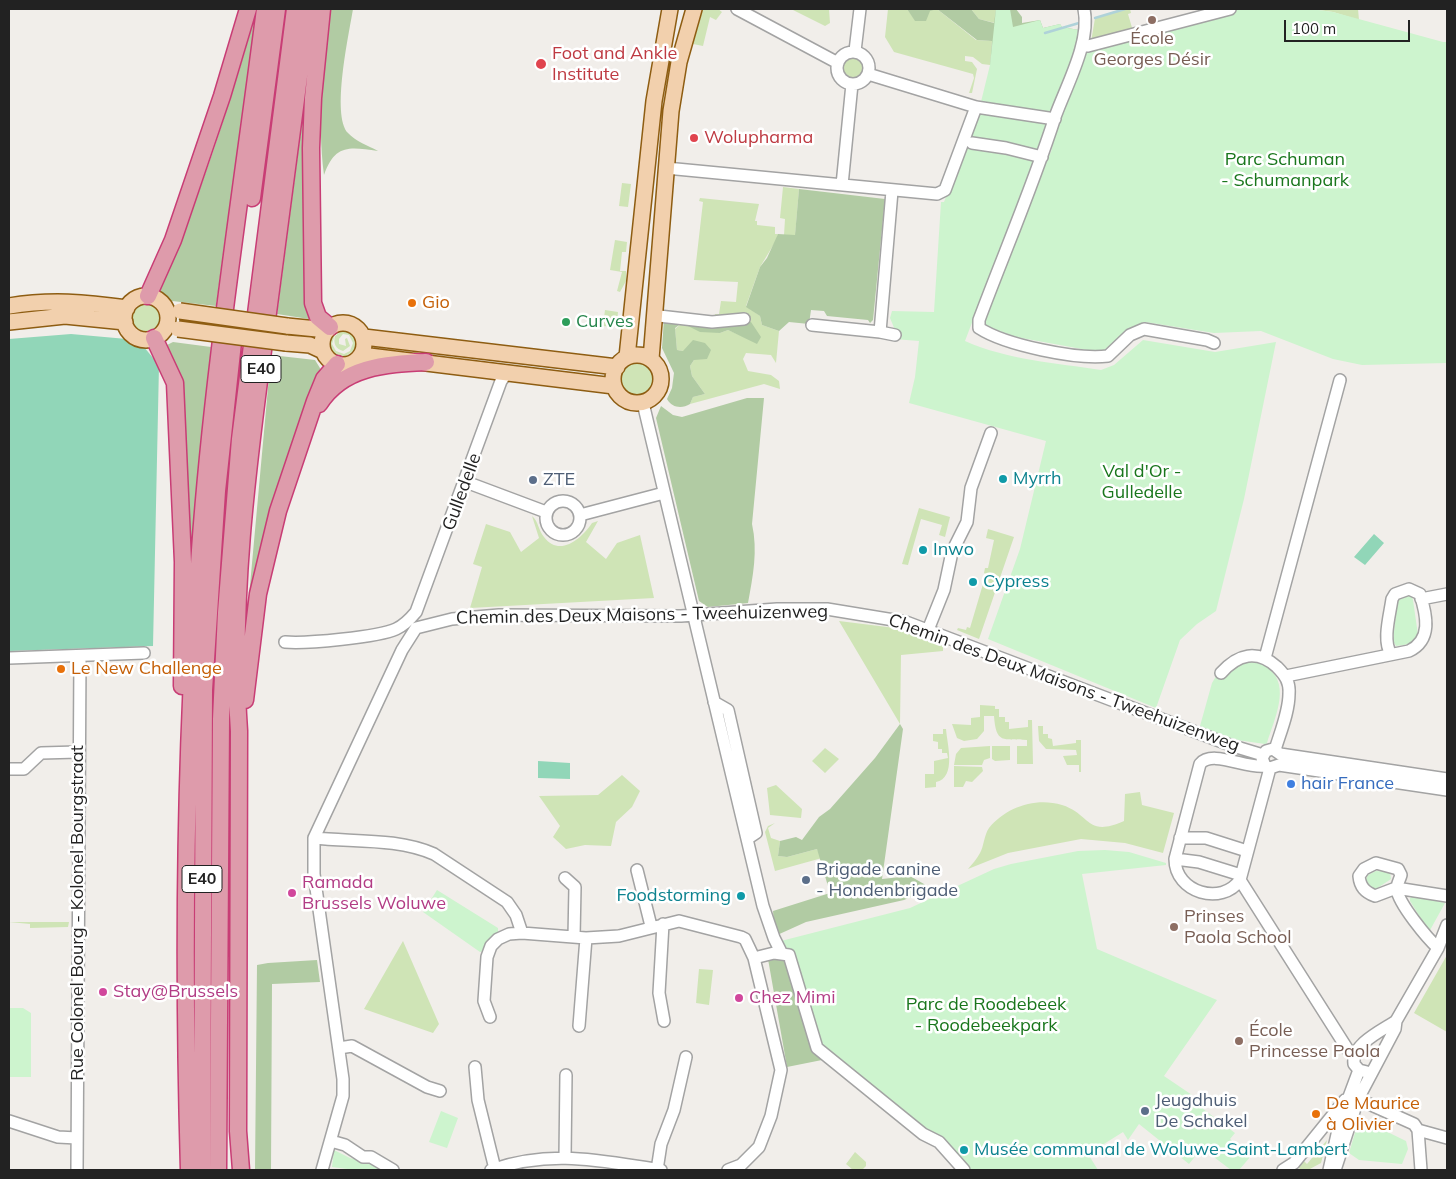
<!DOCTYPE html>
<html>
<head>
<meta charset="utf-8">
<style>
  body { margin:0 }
  #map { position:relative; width:1456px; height:1179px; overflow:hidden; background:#f1eeea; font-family:Mulish,sans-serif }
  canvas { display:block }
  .frame { position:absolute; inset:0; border:10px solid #222; pointer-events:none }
  .scale { position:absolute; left:1284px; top:20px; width:126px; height:22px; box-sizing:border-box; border:2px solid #222; border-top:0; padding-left:6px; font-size:15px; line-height:18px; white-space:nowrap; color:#222; -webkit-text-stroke:4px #fff; paint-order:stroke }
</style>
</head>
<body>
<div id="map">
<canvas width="1456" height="1179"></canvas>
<div class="frame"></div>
<div class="scale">100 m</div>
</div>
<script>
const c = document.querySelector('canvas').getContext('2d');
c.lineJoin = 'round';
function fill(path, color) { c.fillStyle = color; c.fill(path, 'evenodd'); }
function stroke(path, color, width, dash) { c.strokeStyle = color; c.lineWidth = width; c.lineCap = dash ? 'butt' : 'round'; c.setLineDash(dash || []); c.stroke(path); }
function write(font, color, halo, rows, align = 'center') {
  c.font = font + ' Mulish,sans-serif'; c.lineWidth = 5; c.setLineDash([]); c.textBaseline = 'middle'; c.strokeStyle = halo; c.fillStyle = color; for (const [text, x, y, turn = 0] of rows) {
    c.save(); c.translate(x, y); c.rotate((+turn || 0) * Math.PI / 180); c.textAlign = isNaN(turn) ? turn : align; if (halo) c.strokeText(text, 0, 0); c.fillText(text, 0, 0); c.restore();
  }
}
const grass = new Path2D(`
  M703 9H718L722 12 716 20 710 17 703 46 693 44Z
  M791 9H829L830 23 825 26Z
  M888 9H907L916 21 930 10 937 9 976 40 992 41 990 65 982 64 973 57 965 56V61L972 62 977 69 972 93H969L974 78 973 74 894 52 885 37Z
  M971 9H996L995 23 979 19Z
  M1121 9H1130L1131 13 1128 14 1133 31 1091 42 1095 18Z
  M1311 9H1358L1359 20 1333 12Z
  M842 68a11 11 0 1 1 22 0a11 11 0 1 1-22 0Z
  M622 183 631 184 628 207 619 206Z
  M783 187 799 189 795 236 784 235 785 219 780 218Z
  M700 198 759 204 755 221H757V225L775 227V234H778L777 239 760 267 746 306 760 316 762 325 779 331 776 363 771 355 746 353 743 359 748 371 771 375 779 381 780 389 764 384 690 404 693 397 705 394 692 376 690 366 694 360 683 351 677 350 675 329 682 323 720 333 728 330 758 343 714 319 715 314H719L721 301 736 302 738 282 694 280 703 202 699 201Z
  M615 240 627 242 626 252H622L620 271H626V281L620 292 617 291 622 272 610 270Z
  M131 318a15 15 0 1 1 30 0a15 15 0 1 1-30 0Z
  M605 310 618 312 617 322H613L612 327 603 326Z
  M340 330 353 333 357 341 355 350 344 357C333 356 328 349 330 339ZM343 330 335 336C333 344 336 349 343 351L350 346 347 338 345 339 346 346 339 344V339L343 334 349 335 353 343 350 351 344 354 336 351 332 344 335 334Z
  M620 378a17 17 0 1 1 34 0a17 17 0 1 1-34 0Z
  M919 508 950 517 945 537 939 535 942 525 921 519 908 565 902 564Z
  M532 516C539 522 538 530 544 537 560 558 582 538 592 523L598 521 586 542 606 559 617 543 640 535 654 598 470 608 482 567 473 564 486 524 510 532 521 552 539 538Z
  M988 529 1014 537 979 639 957 630 958 628 966 630 967 627 970 628 986 574 984 573 985 568H988L994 540 986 538Z
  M839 621 895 628 943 645V651L901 655 900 724Z
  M980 705 995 706V709H999V717H1005V722H1009V729L1028 727V720H1032L1033 764H1017V746H1027V740C1003 739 996 744 994 716H984V731L977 739 964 741 957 738 952 724 971 725V718L980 717Z
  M1038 726H1043V734H1048V738L1052 739 1053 746 1076 743V740H1081V772H1079V765H1067L1063 756 1077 755 1076 750 1046 749 1039 741Z
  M943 729H946C947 743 957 778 936 782V787L925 788V774H934V761L948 758 947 753H942V749H938V742L933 741V734H943Z
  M990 746V758L984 760 982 765H954L956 754 961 748Z
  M992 746H1010V760L995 761 992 759Z
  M825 748 839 759 825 773 812 761Z
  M954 766 982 767 983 771 972 782 966 781 963 787H954Z
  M622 775 640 791 632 807 616 822 611 846 585 845 566 849 553 837 560 826 539 796 598 795Z
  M776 785 802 809 801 818 770 815 767 788Z
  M1140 792 1142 805 1174 813 1163 853 1125 843 1081 839 1008 853 968 869C972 864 977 859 980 853 984 846 984 835 989 828 1006 807 1036 797 1062 805 1091 814 1086 838 1124 821L1125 794Z
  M775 823 768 828 771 838 780 841 778 856 787 857 817 849 822 858 775 871 765 832 768 826Z
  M9 922H69L68 927 30 928V924Z
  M403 941 439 1024 433 1033 364 1009Z
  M1447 955V1032L1414 1013Z
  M699 969 713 970 709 1005 696 1003Z
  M1327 1140 1321 1163 1308 1170H1301L1298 1167 1304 1161 1307 1164Z
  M855 1152 866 1162V1166L862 1170H853L846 1164Z`);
const forest = new Path2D(`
  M328 9H353C349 34 331 115 348 133 355 141 369 146 378 151 349 147 335 144 324 175 317 119 323 64 328 9Z
  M907 9H971L979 19 994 23 996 9H1016L1022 17V23L1040 20 1043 28 1060 24 1062 27 1079 30 1070 64 990 65 992 41 977 40 937 9 930 11 926 21H915Z
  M256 13 216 306 172 301 159 291C199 201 229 107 256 13Z
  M310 61 308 93 309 319 277 314Z
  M799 189 885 199 873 320 870 323 868 320 827 316 824 311 811 310 809 324 789 322 779 331 762 325 760 316 746 307 760 267 767 258 778 234 795 235Z
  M664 319 744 320 751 322 761 337 757 344 728 330 720 333 700 332 682 323 675 328 677 350 683 351 693 340 705 343 711 350 707 359 694 360 690 366 692 376 705 394 693 397 690 404C682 409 672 408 667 399L672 388 674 373 662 348Z
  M173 342 211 347 187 604 165 346Z
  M271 355 315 360 323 373 245 640Z
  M747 398H764L752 524C758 551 753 576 748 603L708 607 699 601 656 418 661 406 673 415 682 417Z
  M900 724 903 729 882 879 910 876 931 888 904 900 806 922 775 936 773 911 830 893 817 849 787 857 778 856 780 841 796 837 802 840 819 817 830 809 875 758Z
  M787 956 827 1059 787 1067 768 959Z
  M317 960 320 982 272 984 271 1170H255L257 965 268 963Z`);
const park = new Path2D(`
  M996 9H1010L1013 27 1040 20 1043 28 1060 24 1062 27 1079 30 1070 64 965 341C1008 360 1056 363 1101 370L1114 365 1143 340 1215 352 1276 342 1244 499 1216 611 1197 624 1180 640 1156 708 988 639 1020 549 1046 441 909 403 915 377 919 341 894 339 895 330 890 318 892 311 934 312 941 202H944L978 114 990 65Z
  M1236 9H1311L1333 12 1443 42H1447V363L1362 365 1333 359 1261 331 1214 333 1145 322 1130 328 1104 350 1098 352 1016 337 981 324 1040 170 1051 152 1059 120 1086 49 1192 23H1203Z
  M1408 596 1412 597 1413 600 1418 635C1414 644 1405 645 1396 646L1393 641 1397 604 1398 600Z
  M1250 659 1251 662C1258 662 1263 664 1269 669 1291 686 1274 720 1267 743L1265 744 1230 739 1200 726 1212 683 1218 673 1228 671Z
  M1105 850 1129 852 1166 863V865L1082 874 1097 949 1217 1000 1164 1076 1192 1095 1190 1099 1235 1133 1230 1139 1251 1156 1239 1170H1231L1202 1148 1189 1164 1139 1124 1128 1140 1123 1132 1088 1154 1098 1170H970L958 1156 820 1046 790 954 777 942 910 908 994 869 1011 864 1078 851Z
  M1376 871 1390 872 1391 879 1376 889H1371L1366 879 1368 875Z
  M437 890 498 928V933L490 939 483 951 480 952 423 912Z
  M1414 896 1445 903 1429 932 1410 901V898Z
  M9 1008H23L31 1013V1077H9Z
  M441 1111 458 1118 447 1148 429 1142Z
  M1367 1122 1406 1141 1408 1149 1402 1164 1359 1160 1349 1153 1357 1126Z
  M334 1150 350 1158 384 1167 383 1170H355L332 1167Z`);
const pitch = new Path2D(`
  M71 334 138 340 159 365 153 646 9 651V339Z
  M1374 534 1384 543 1365 565 1354 557Z
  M538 761 570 763V779L538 778Z`);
const stream = new Path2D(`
  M1095 18 1125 9
  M1045 33 1079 23`);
const minor = new Path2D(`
  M737 9 838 63
  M1084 9C1091 42 1066 86 1055 117 1033 186 1004 253 979 320V328C1005 345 1077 360 1108 356L1130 335 1144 329 1207 340 1214 343
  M1082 45 1088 46 1230 9
  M855 51 860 9
  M837 68a16 16 0 1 1 32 0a16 16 0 1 1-32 0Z
  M868 74 976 107 1055 119
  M972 143 1006 148 1042 157
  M666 168 937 194 945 190 976 107
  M842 185 852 84
  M659 316 712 322 744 319
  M812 325 880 332 892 191
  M880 332 895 335
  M643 403 763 906 774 938 782 954
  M466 482 546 512
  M546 518a17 17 0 1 1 34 0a17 17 0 1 1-34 0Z
  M580 515 664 493
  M1421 599 1447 594
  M928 630 944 590 952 552 967 522 971 488 991 433
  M285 642C305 644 379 637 396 629 405 625 411 618 416 612L501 381 507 373
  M9 658 144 653
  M1265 658 1340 380
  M1221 673C1238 654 1257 649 1277 667 1285 675 1290 682 1289 694 1289 712 1280 733 1275 750
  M1286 676 1409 651C1432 640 1427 616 1420 594L1409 589 1395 594 1392 599C1390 614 1382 641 1391 654
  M714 702 728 710 756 833 747 839
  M1265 766C1246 769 1212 749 1200 764L1175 859C1175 893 1222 906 1240 880L1270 768
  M9 769H24L41 753 78 752
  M1447 779 1280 754 1273 749 1266 751 1262 758 1265 766 1270 768 1279 765 1447 790
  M314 838C353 842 398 838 434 854L507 902 516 915 522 933
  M1180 838H1206L1247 851
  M1175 859 1199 862 1241 875
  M637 870 651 926
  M565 878 575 887 574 937
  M1240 880 1348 1050 1354 1056
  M663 924 659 993 664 1021
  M1438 948C1427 938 1399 904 1397 890 1396 886 1400 879 1401 875L1398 869 1376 863 1364 869 1359 876C1360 887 1365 892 1375 896L1396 888 1447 896
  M754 958 774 953 789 955 817 1048 923 1134 939 1142 964 1170
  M490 1017 484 1001 487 957 491 946 498 939 509 934 522 933 586 938 619 936 679 921 741 937 745 939 754 958 781 1070 771 1116 759 1147 741 1165 728 1170
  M579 1026 586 938
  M339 1048 352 1046 427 1087 440 1091
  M475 1067 478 1100 495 1169
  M1367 1072 1359 1070 1354 1064C1351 1044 1383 1030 1396 1021
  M1358 1099 1414 1124 1418 1130 1421 1170
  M9 1121 58 1137 77 1138
  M1418 1130 1447 1138
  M331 1141 345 1145 363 1157H371L393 1170
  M565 1157 566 1075
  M77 1170 80 656
  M322 1170 343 1096V1079L314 874V838L402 650 416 628 452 619 499 615 681 616 777 609H827L906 622 1230 745 1263 755
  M491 1170C552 1149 600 1161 661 1170
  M657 1170 661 1144 674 1110 686 1057
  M1283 1170 1294 1163 1345 1100
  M1329 1170 1340 1121 1359 1070
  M1335 1170 1358 1099 1395 1029 1396 1021 1438 948 1447 925`);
const major = new Path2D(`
  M124 318a22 22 0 1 1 44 0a22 22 0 1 1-44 0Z
  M9 306C50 299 86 302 127 308
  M9 322 65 316 125 322
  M322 344a21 21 0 1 1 42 0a21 21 0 1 1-42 0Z
  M287 326 327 330
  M364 337 617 367
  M286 343 310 345 323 351
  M613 379a24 24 0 1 1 48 0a24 24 0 1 1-48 0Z
  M361 355 614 386
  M627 357 654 101 670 9
  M651 359 671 111 679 62 694 9`);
const highway = new Path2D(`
  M322 9 313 98 311 148 313 303 318 317 330 327
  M252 198 277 9
  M148 296 173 240 222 96 248 9
  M154 338 175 383 183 562 182 686
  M319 404C343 366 386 364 426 362
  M245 700 258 594 278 511 315 401 324 379 337 364
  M189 1170C183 963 184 757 200 550 213 369 242 189 265 9
  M202 1170 204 690 217 491 235 324
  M218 1170 221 719 226 613 240 439 295 9
  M241 1170 238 1131 239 731C230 602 247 471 264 343 279 231 293 120 308 9`);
const majorBridge = new Path2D(`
  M180 311 287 326
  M178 329 286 343`);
const markers = [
  [1152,20,5,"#8d6e63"],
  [541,64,6,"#e0444e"],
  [694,138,5,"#e0444e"],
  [412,303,5,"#e8710a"],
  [566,322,5,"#2e9e5b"],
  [1003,479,5,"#0f9aa8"],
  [533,480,5,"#5c6f8a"],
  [923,550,5,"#0f9aa8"],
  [973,582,5,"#0f9aa8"],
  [61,669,5,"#e8710a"],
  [1291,784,5,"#3f7fe0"],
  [806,880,5,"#5c6f8a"],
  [292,893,5,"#d1479c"],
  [741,896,5,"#0f9aa8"],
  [1174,927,5,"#8d6e63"],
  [103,992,5,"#d1479c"],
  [739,998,5,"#d1479c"],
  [1239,1041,5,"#8d6e63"],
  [1145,1111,5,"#5c6f8a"],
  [1316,1114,5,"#e8710a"],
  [964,1150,5,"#0f9aa8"]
];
const shields = [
  [261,369,40],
  [202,879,40]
];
const shieldNames = [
  ["E40",261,369],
  ["E40",202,879]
];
const educationNames = [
  ["École",1152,39,"center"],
  ["Georges Désir",1152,60,"center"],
  ["Prinses",1184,917],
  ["Paola School",1184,938],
  ["École",1249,1031],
  ["Princesse Paola",1249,1052]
];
const healthNames = [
  ["Foot and Ankle",552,54],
  ["Institute",552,75],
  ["Wolupharma",704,138]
];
const parkNames = [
  ["Parc Schuman",1285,160],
  ["- Schumanpark",1285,181],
  ["Val d'Or -",1142,472],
  ["Gulledelle",1142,493],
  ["Parc de Roodebeek",986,1005],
  ["- Roodebeekpark",986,1026]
];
const foodNames = [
  ["Gio",422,303],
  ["Le New Challenge",71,669],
  ["De Maurice",1326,1104],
  ["à Olivier",1326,1125]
];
const leisureNames = [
  ["Curves",576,322]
];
const cultureNames = [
  ["Myrrh",1013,479],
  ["Inwo",933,550],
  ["Cypress",983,582],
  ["Foodstorming",731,896,"right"],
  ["Musée communal de Woluwe-Saint-Lambert",974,1150]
];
const serviceNames = [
  ["ZTE",543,480],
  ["Brigade canine",816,870],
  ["- Hondenbrigade",816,891],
  ["Jeugdhuis",1155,1101],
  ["De Schakel",1155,1122]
];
const streetNames = [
  ["Gulledelle",462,492,-70],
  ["Chemin des Deux Maisons - Tweehuizenweg",642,615,-1],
  ["Chemin des Deux Maisons - Tweehuizenweg",1064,683,20],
  ["Rue Colonel Bourg - Kolonel Bourgstraat",78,913,-90]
];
const shopNames = [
  ["hair France",1301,784]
];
const hotelNames = [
  ["Ramada",302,883],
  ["Brussels Woluwe",302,904],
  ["Stay@Brussels",113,992],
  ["Chez Mimi",749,998]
];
fill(grass, '#cfe4b6');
fill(forest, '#b1cba3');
fill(park, '#cdf4ce');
fill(pitch, '#91d6b8');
stroke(stream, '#afd2d9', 2.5);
stroke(minor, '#a3a3a3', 14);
stroke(major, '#8e5d12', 18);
stroke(highway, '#c83d75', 19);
stroke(minor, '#fff', 11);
stroke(major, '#f2d0ad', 15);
stroke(highway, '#de9bab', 16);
stroke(majorBridge, '#8e5d12', 18, []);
stroke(majorBridge, '#f2d0ad', 15);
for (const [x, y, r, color] of markers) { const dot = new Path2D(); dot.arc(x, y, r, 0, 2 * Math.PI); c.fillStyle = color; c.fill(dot); stroke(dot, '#fff', 2); }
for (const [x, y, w] of shields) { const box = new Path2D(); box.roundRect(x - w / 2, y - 13.5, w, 27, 4); c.fillStyle = '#fff'; c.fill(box); stroke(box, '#222', 1); }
write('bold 16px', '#222', null, shieldNames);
write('18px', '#785e54', '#fff', educationNames, 'left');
write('18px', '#be3a42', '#fff', healthNames, 'left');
write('18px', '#19761c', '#fff', parkNames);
write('18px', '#c56008', '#fff', foodNames, 'left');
write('18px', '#27864d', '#fff', leisureNames, 'left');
write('18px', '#0d838f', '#fff', cultureNames, 'left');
write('18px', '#4e5e75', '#fff', serviceNames, 'left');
write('18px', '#222', '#fff', streetNames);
write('18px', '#366cbe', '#fff', shopNames, 'left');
write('18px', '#b23c85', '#fff', hotelNames, 'left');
</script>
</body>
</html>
